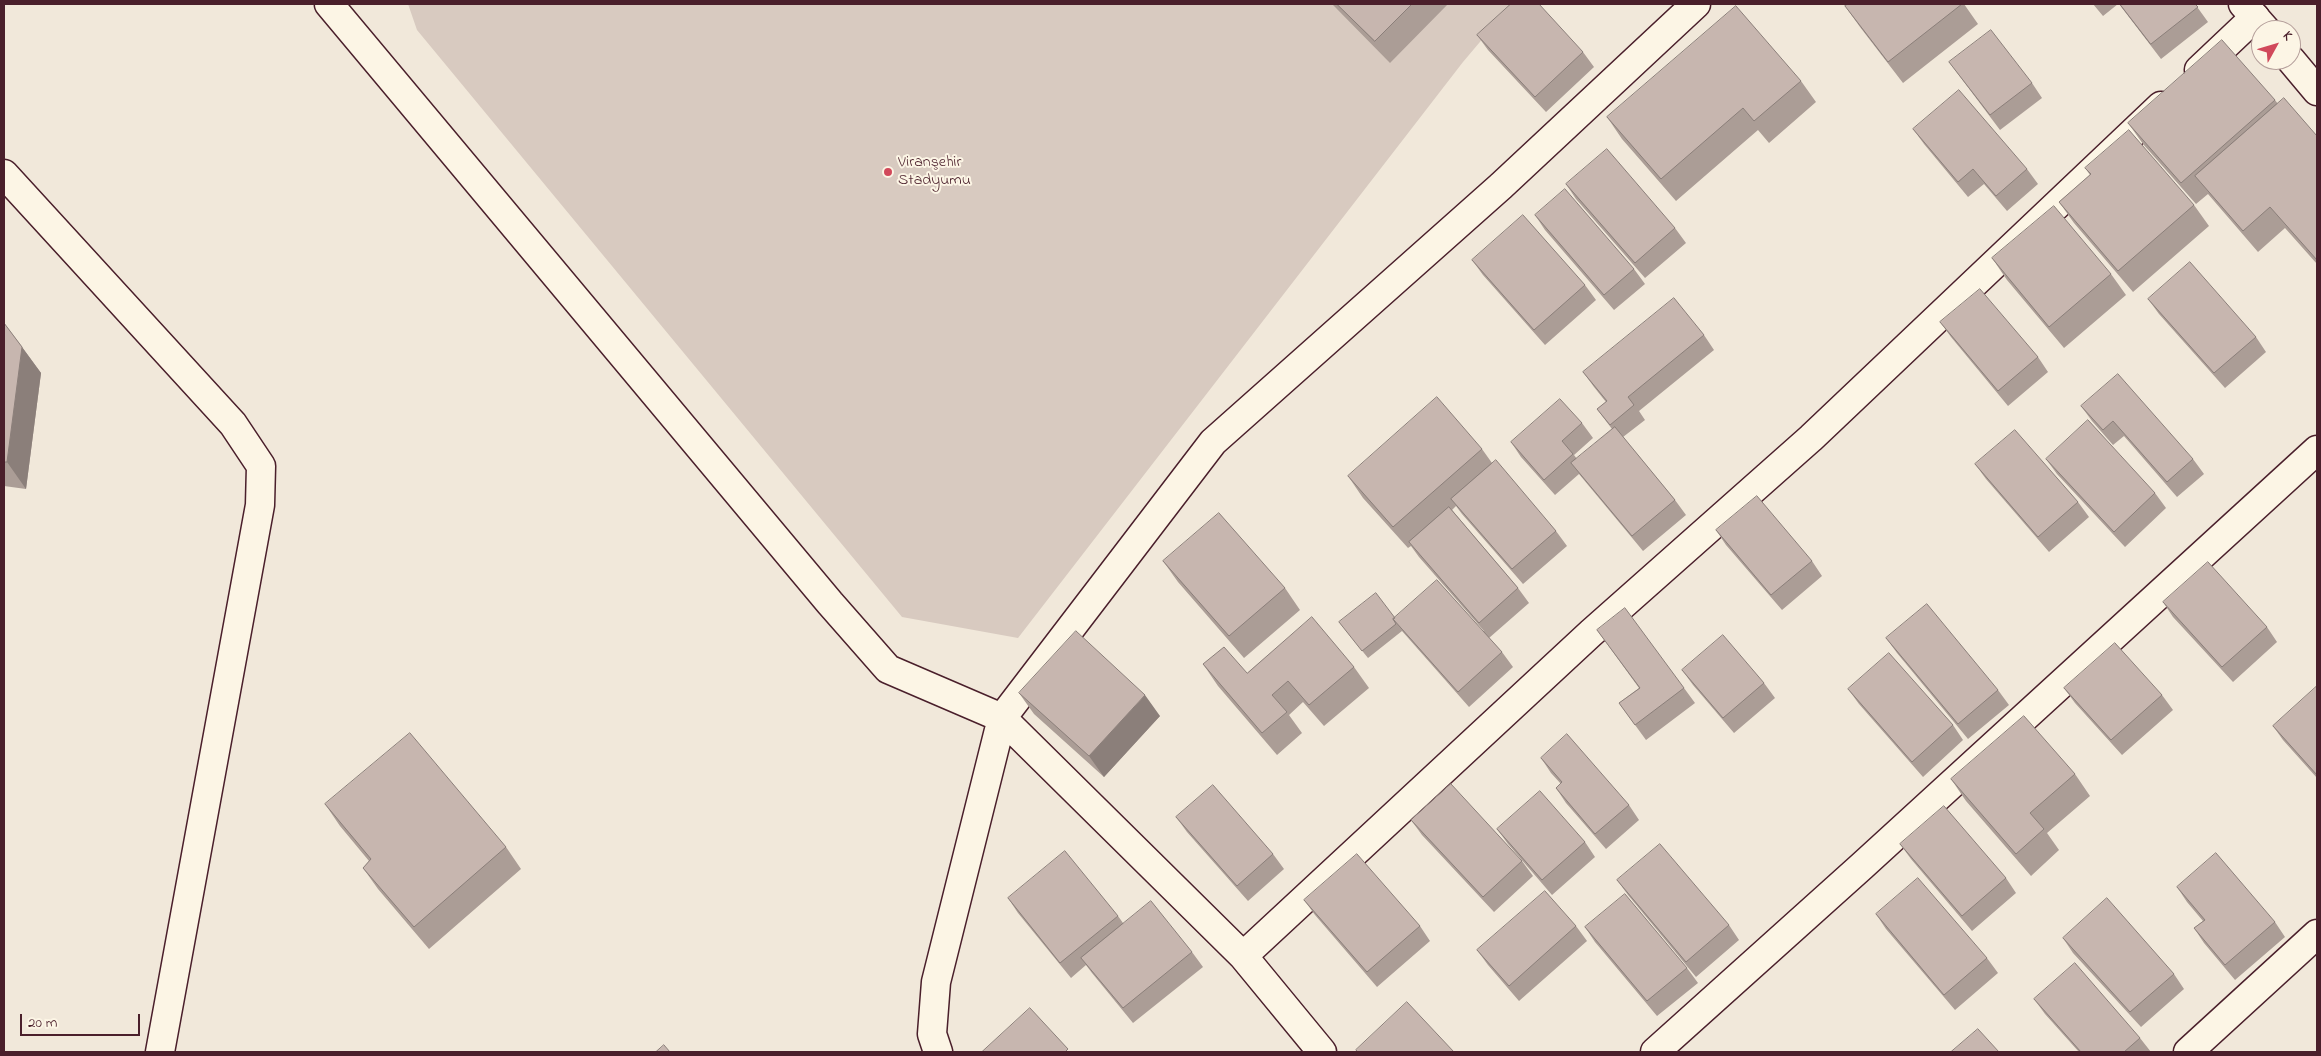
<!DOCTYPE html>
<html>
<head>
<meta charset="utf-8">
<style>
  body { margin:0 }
  #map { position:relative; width:2321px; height:1056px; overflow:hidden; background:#f1e8da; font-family:"Indie Flower",sans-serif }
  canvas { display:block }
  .frame { position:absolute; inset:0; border:5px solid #4a1f2b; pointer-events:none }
  .north { position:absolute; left:2251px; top:20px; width:50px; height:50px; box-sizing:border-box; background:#fcf5e5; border:1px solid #b59f9b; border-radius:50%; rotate:51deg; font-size:14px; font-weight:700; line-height:20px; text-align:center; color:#4a1f2b }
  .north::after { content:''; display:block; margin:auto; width:18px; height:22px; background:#d1495b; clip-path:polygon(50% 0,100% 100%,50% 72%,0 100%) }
  .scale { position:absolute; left:20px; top:1014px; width:120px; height:22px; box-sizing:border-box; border:2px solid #4a1f2b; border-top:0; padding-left:6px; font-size:15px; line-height:18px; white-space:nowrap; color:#4a1f2b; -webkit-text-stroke:4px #fcf5e5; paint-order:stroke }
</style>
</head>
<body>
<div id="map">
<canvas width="2321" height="1056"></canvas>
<div class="frame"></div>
<div class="north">K</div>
<div class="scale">20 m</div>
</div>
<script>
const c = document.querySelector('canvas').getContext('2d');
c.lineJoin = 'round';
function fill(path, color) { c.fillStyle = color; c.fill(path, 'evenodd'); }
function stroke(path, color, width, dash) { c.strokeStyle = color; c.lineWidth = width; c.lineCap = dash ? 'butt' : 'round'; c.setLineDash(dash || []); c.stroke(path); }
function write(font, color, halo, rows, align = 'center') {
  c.font = font + ' "Indie Flower",sans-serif'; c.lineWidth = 4; c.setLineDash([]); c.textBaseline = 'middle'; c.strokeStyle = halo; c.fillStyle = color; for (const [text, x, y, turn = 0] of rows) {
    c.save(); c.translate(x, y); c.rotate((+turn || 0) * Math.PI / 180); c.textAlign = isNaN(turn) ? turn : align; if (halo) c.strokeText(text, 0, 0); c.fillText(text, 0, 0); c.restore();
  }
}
const green = new Path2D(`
  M408 4H1512L1463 62 1018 638 902 617 417 30Z`);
const minor = new Path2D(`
  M329 4 830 603 888 669 1002 718 1243 956 1322 1052
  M2199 70 2255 17
  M4 174 233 424 261 466 260 505 160 1052
  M1243 956 1591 633 1811 438 2161 106
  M938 1052 932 1034 936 982 1002 718 1213 442 1501 186 1696 4
  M1655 1052 1862 866 2317 450
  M2188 1052 2317 934`);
const tertiary = new Path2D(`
  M2243 4 2266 30
  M2291 60 2317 91`);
const wall = new Path2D(`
  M1332 4H1448L1390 63 1336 8Z
  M1848 4H1964L1978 24 1903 83 1860 27 1845 6Z
  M2093 4H2118L2103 16Z
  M2119 4H2195L2208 22 2161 59Z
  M1477 35 1583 52 1594 67 1546 112 1488 50Z
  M1949 62 2032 83 2042 98 2000 130Z
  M1801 81 1816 102 1769 143 1758 130 1676 201 1622 139 1607 117Z
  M2275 100 2278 104 2317 136V264L2285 228 2258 252 2208 194 2196 204 2143 144 2128 123Z
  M1913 129 2027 169 2038 184 2007 211 1984 184 1968 197 1924 144Z
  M2085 168 2194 205 2209 226 2133 292 2074 223 2059 202 2090 175Z
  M1566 184 1675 228 1686 243 1645 278 1576 199Z
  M1535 215 1634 269 1645 284 1614 310 1545 230Z
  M1992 258 2111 274 2126 295 2064 348 2007 280Z
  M1472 260 1585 285 1596 300 1545 345 1483 275Z
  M2148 299 2256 337 2266 352 2225 388 2159 314Z
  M1940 322 2038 357 2048 372 2008 406 1951 337Z
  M4 323 22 347 41 373 26 489 4 486Z
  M1704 335 1714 350 1639 411 1645 420 1623 437 1675 500 1686 515 1643 551 1579 474 1555 495 1521 457 1511 442 1582 423 1593 438 1574 455 1577 459 1612 429 1597 409 1606 402 1594 387 1583 372Z
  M2081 406 2193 459 2204 474 2177 497 2124 436 2113 445 2092 421Z
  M1482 449 1492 463 1556 531 1567 546 1523 584 1462 514 1456 506 1452 510 1518 588 1529 603 1489 638 1502 652 1513 667 1469 707 1402 631 1368 658 1339 622 1395 618 1484 631 1419 557 1411 546 1408 548 1363 498 1348 476Z
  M2046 459 2155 493 2166 508 2125 547 2057 474Z
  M1975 464 2078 502 2089 517 2049 552 1986 479Z
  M1716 530 1812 561 1822 576 1782 610 1726 545Z
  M1163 561 1285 588 1300 610 1244 658 1178 582Z
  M2163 602 2267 627 2277 642 2233 682 2173 617Z
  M1597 630 1684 688 1695 703 1646 740 1619 703 1639 688Z
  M1886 638 1998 690 2009 705 1968 739 1897 653Z
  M1203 664 1247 673 1354 667 1369 688 1324 726 1303 702 1289 715 1302 733 1277 755 1218 686Z
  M1682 670 1764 683 1775 698 1734 733 1693 685Z
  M2064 688 2162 695 2173 710 2122 755 2075 703Z
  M1848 689 1953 725 1963 740 1923 777 1859 704Z
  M2317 689V778L2283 740 2273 726Z
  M1019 693 1160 716 1104 777 1034 714Z
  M1541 758 1629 805 1639 820 1606 849 1566 803 1556 788 1561 784 1551 773Z
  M2075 774 2090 796 2047 833 2059 850 2031 876 1966 801 1951 779Z
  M325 804 506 847 521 869 429 949 378 889 363 868 369 861 340 826Z
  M1176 817 1273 854 1284 869 1248 901 1187 832Z
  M1411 820 1522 861 1533 876 1494 912 1422 835Z
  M1497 829 1585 842 1595 857 1552 895 1508 844Z
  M1900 844 2006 878 2016 893 1972 931 1911 859Z
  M1617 880 1729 925 1739 940 1696 977 1628 895Z
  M2177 887 2275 922 2285 937 2235 980 2204 943 2194 928 2203 921 2187 902Z
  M1008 898 1118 916 1123 923 1192 952 1203 967 1133 1023 1092 973 1086 965 1071 978 1018 913Z
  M1304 900 1420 926 1430 941 1377 987 1315 915Z
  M1876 914 1987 958 1998 973 1955 1010 1886 929Z
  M1576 926 1587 941 1519 1001 1488 965 1477 950Z
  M1585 927 1687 968 1698 983 1657 1016 1595 942Z
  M2063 938 2174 974 2184 989 2141 1027 2073 953Z
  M2034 999 2140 1038 2151 1052H2079L2045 1014Z`);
const shadedWall = new Path2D(`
  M22 347 41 373 26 489 7 462Z
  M1145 695 1160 716 1104 777 1089 756Z`);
const building = new Path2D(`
  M1337 4H1412L1375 41Z
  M1511 4H1539L1583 52 1535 97 1477 35Z
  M1848 4H1962L1888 62 1845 6Z
  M2120 4H2195L2198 7 2151 44Z
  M1736 6 1801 81 1754 121 1743 108 1661 179 1607 117Z
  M1991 30 2032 83 1990 115 1949 62Z
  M2222 40 2275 100 2181 183 2128 123Z
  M1959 90 2027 169 1996 196 1973 169 1958 182 1913 129Z
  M2284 98 2317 136V260L2270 207 2243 231 2195 176Z
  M2129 130 2194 205 2118 271 2059 202 2091 174 2085 168Z
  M1607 149 1675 228 1635 263 1566 184Z
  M1565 189 1634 269 1604 295 1535 215Z
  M2054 206 2111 274 2049 327 1992 258Z
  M1523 215 1585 285 1534 330 1472 260Z
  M2190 262 2256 337 2214 373 2148 299Z
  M1980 289 2038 357 1998 391 1940 322Z
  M1674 298 1704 335 1628 397 1634 405 1610 425 1597 409 1607 401 1583 372Z
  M4 323 22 347 7 462H4Z
  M2118 374 2193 459 2167 482 2113 421 2103 430 2081 406Z
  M1437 397 1482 449 1393 527 1348 476Z
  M1560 399 1582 423 1562 441 1573 454 1544 480 1511 442Z
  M2088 420 2155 493 2114 532 2046 459Z
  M1615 427 1675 500 1632 536 1571 463Z
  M2015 430 2078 502 2038 537 1975 464Z
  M1496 460 1556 531 1512 569 1451 499Z
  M1757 496 1812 561 1771 595 1716 530Z
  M1449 507 1518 588 1479 623 1409 542Z
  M1219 513 1285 588 1229 636 1163 561Z
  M2208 562 2267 627 2222 667 2163 602Z
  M1437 580 1502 652 1458 692 1393 619Z
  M1376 593 1395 618 1393 619 1396 624 1362 651 1339 622Z
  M1927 604 1998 690 1958 724 1886 638Z
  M1625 608 1684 688 1635 725 1619 703 1640 688 1597 630Z
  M1312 617 1354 667 1309 705 1288 681 1272 695 1287 712 1262 733 1203 664 1224 647 1247 673Z
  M1076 631 1145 695 1089 756 1019 693Z
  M1723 635 1764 683 1723 718 1682 670Z
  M2115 643 2162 695 2111 740 2064 688Z
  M1889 653 1953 725 1912 762 1848 689Z
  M2316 687 2317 689V775L2273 726Z
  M2024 716 2075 774 2030 813 2044 829 2016 854 1951 779Z
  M410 733 506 847 414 927 363 868 371 859 325 804Z
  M1567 734 1629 805 1595 834 1556 788 1562 782 1541 758Z
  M1451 784 1522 861 1483 897 1411 820Z
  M1213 785 1273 854 1237 886 1176 817Z
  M1540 791 1585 842 1542 880 1497 829Z
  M1944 806 2006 878 1962 916 1900 844Z
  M1660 844 1729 925 1686 962 1617 880Z
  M1065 851 1118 916 1060 963 1008 898Z
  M2216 853 2275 922 2225 965 2194 928 2205 920 2177 887Z
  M1357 854 1420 926 1367 972 1304 900Z
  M1918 878 1987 958 1944 995 1876 914Z
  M1545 891 1576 926 1509 986 1477 950Z
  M1625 894 1687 968 1647 1001 1585 927Z
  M2107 898 2174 974 2130 1012 2063 938Z
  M1151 901 1192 952 1123 1008 1081 958Z
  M2075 963 2140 1038 2124 1052H2081L2034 999Z
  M1407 1002 1454 1052H1358L1356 1050Z
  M1030 1008 1068 1049 1065 1052H982Z
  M1978 1029 1999 1052H1951Z
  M664 1045 670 1052H656Z`);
const markers = [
  [888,172,5,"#d1495b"]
];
const poiNames = [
  ["Viranşehir",898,163],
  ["Stadyumu",898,181]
];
fill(green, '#d8cac0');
stroke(minor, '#4a1f2b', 31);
stroke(tertiary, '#4a1f2b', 31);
stroke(minor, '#fcf5e5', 28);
stroke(tertiary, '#fcf5e5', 28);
fill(wall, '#ab9d96');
fill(shadedWall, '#8b7f7a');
fill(building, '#c7b6af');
stroke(building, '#8b7f7a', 1);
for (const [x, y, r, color] of markers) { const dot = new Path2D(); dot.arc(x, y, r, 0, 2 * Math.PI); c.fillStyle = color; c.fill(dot); stroke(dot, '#fcf5e5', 2); }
write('16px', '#4a1f2b', '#fcf5e5', poiNames, 'left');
</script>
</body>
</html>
